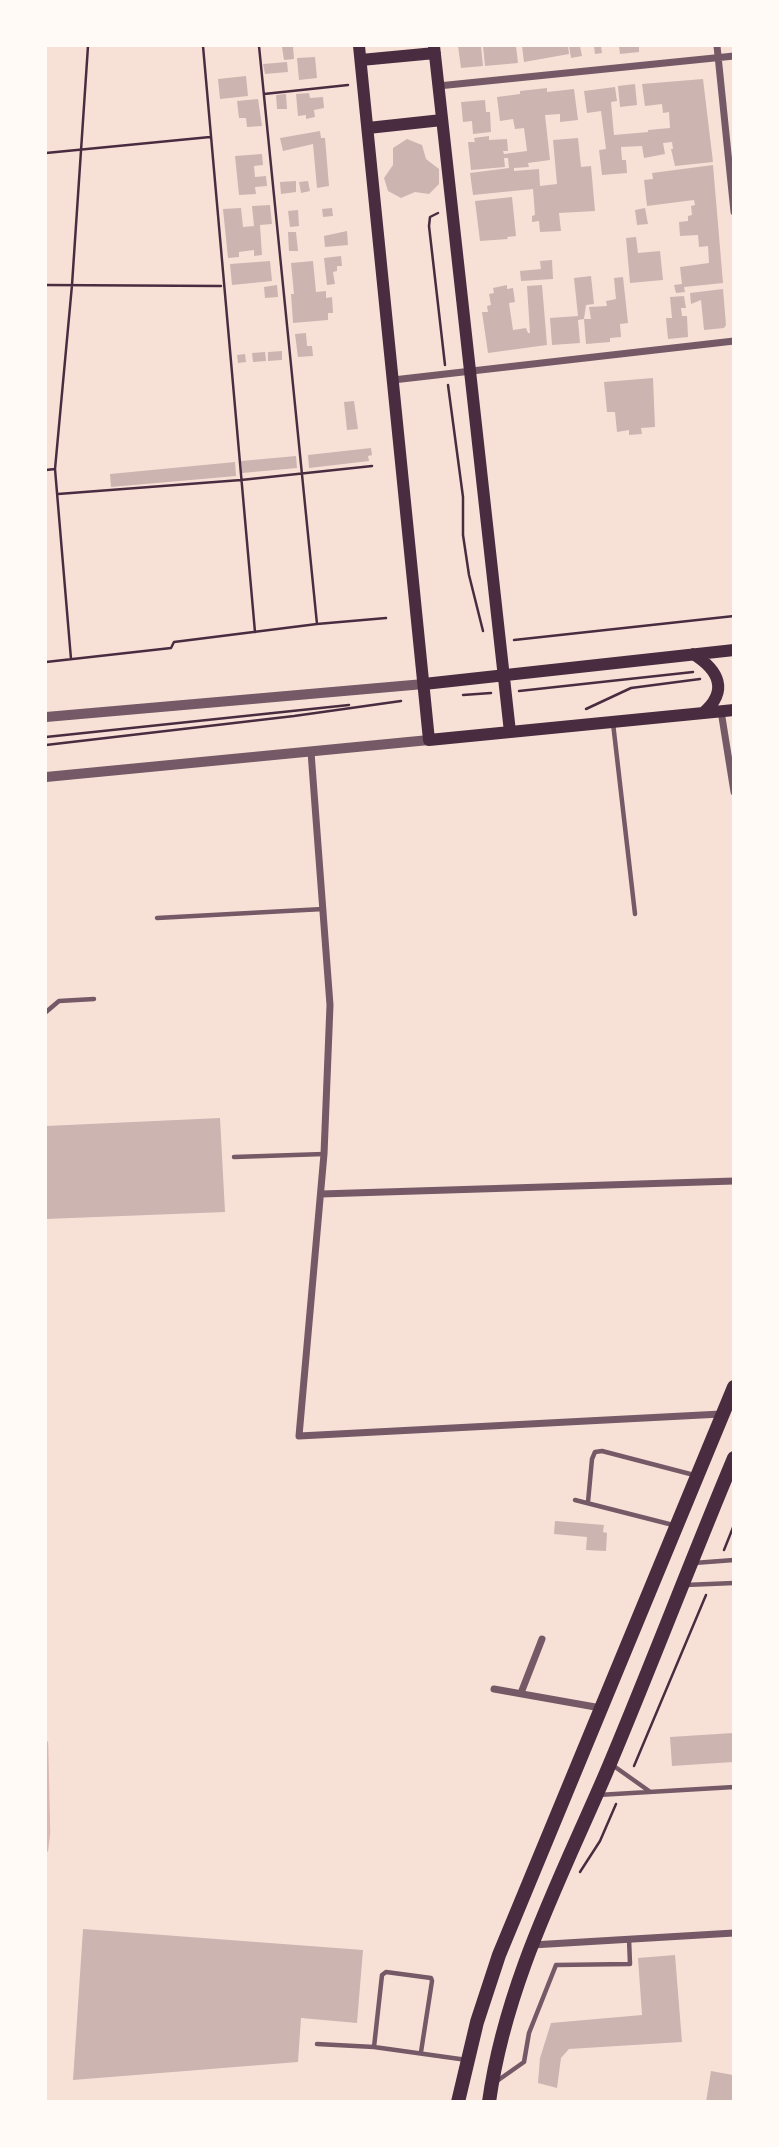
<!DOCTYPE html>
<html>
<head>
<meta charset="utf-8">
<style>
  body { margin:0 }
  #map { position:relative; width:779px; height:2147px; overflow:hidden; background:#f7e1d7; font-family:"Work Sans",sans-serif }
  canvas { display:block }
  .frame { position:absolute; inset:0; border:47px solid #fffaf5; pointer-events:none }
</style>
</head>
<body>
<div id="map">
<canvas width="779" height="2147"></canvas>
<div class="frame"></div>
</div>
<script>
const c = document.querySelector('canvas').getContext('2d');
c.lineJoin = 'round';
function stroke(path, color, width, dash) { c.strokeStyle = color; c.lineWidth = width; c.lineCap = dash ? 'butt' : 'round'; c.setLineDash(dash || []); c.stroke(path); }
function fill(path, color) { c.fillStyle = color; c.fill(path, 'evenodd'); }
const stream = new Path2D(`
  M46 1743 48 1833 46 1850`);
const building = new Path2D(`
  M293 46 294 59 284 60 282 47Z
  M458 46H481L483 66 461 68Z
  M483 46H516L518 63 485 66Z
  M522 46H568L569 54 524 62Z
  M569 46H580L582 56 571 58Z
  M594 46H601L602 53 595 54Z
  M619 46H639V52L620 54Z
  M315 57 317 78 299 80 297 58Z
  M287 62 288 72 265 74 263 64Z
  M246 76 248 96 220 99 218 79Z
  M703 79 713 162 675 166 671 149H673L672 142 663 143 665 154 644 158 642 146 621 147 622 160H626L627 173 602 175 599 150 606 149 601 111 587 113 584 91 615 87 617 101 611 102 614 135 648 132V130L670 128 669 112 663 113 662 104 645 106 642 84Z
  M635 84 637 105 620 107 618 86Z
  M547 88V92L574 89 578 120 560 122V114L545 115 550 160 528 163 529 167 514 168V171L539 169 540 186 557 184 553 140 578 138 581 167 591 166 595 211 559 213 561 231 540 232 539 221 532 222V216L535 215 533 189 473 195 470 173 509 168 508 158H504L505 167 471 170 468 142H475L474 138 489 136V140L507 139 508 151H503L504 154 527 151 524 128 515 129 513 119 500 121 497 97 520 94V91Z
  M309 93 310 98 323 97 324 108 314 110 315 117 306 119V115L298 116 296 94Z
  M286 94 287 109H277L276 95Z
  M258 99 262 126 247 127 246 118H239L237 101Z
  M485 100 486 112H490L491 132 473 134 472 121 463 122 461 102Z
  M320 131 321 138H325L329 186 317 188 313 144 283 151 280 138Z
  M407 139 422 145 426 159 439 169V184L429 194 415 192 401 198 388 191 384 178 393 165V148Z
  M262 154 263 165 254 166 255 177 266 176 267 186 255 187 256 194 239 195 235 156Z
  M713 165 723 283 684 287 685 292 676 293 674 285 682 284 680 267 709 263 708 246 699 247 698 235 680 236 679 222 688 221V216L692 215 691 206 695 205 694 200 647 206 644 180 653 179 652 173Z
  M296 181V192L281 194 280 182Z
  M308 181 310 191 301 193 299 182Z
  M512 197 516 236 507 237 508 239 480 241 475 201Z
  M270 205 272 224 260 225 262 255 254 256V250L239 252V257L228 258 223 209 241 208 243 227 254 226 252 206Z
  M332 208 333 216 323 217 322 209Z
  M645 208 648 224 637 225 635 210Z
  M298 210 299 226 290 227 288 211Z
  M347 231 348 245 325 247 324 236Z
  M288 232H296L298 251H289Z
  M636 237 638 253 660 251 663 280 630 283 626 238Z
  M341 256 342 266H337V271L333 272 335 284 327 285 324 258Z
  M552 260 553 279 521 281 520 271 541 269 540 261Z
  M270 261 272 281 232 285 230 264Z
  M313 261 316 292 326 291V298L332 297 333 313H328V320L293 323 291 294H294L291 263Z
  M591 276 594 304 586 305 584 319H591L589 307 607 306 606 301 616 299 614 278 623 277 628 323 620 324 621 337 610 338V342L586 344 584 319 578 320 580 343 552 345 550 318 578 316 574 278Z
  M277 285 278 297 265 298 264 287Z
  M507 285V289L513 288 515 302 509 303 513 330 526 328 528 333H530L527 286 542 285 547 345 488 353 482 312H488L487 306 491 305 489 294 494 293 493 288Z
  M723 289 726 325 724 328 704 330 701 300 691 304 690 293Z
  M684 296 686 308H681L682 316H687L688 337 668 339 666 318H672L670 297Z
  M306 333 307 346H312L313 356 298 357 295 334Z
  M282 351V360L268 361V352Z
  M265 352 266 361 253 362 252 353Z
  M245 354 246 362 238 363 237 355Z
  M653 378 655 427 641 428 642 434 629 435V430L617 432 615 412H607L604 382Z
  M354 401 358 429 347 430 344 402Z
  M371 448 372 455 368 456 369 461 309 468 308 455Z
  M296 456 297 468 242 473 241 461Z
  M235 462 236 476 111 487 110 474Z
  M220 1118 225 1212 46 1219V1126Z
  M555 1521 604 1525 603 1532 607 1533 606 1551 586 1550 587 1537 554 1534Z
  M733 1733V1762L672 1766 670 1737Z
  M83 1929 363 1950 357 2023 301 2018 298 2062 73 2080Z
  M675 1955 682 2042 569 2049 561 2058 557 2088 538 2083 540 2058 551 2023 642 2015 638 1958Z
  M711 2071 733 2075V2102H706Z`);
const path = new Path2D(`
  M203 46 255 632
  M259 46 317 624
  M264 94 348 85
  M46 153 210 137
  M438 213 430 217 429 226 445 365
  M46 285 221 286
  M448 385 463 497V535L469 575 483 631
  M46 470 55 469
  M58 494 241 480 372 466
  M514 640 734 616
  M71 659 55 469 72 285 88 46
  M46 662 171 648 174 642 317 624 386 618
  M519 691 693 672
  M463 695 491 693
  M586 709 631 688 700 679
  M46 737 349 705
  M46 745 294 716 401 701
  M724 1550 734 1525
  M634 1766 706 1595
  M580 1872 600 1841 616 1804`);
const service = new Path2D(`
  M613 723 635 914
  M157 918 323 909
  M46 1012 59 1001 94 999
  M234 1157 324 1154
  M575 1500 673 1525
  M588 1502 592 1459 595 1452 602 1451 694 1475
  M694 1563 734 1560
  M685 1585 734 1583
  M611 1764 649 1791
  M598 1795 734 1787
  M317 2044 374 2047
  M421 2052 432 1981 431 1978 386 1972 382 1975 374 2047 467 2060
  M497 2081 524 2062 529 2033 556 1965 630 1964 629 1939`);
const minor = new Path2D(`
  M717 46 734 212
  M438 86 734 56
  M393 380 734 341
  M721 711 734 792
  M311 752 330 1005 324 1154 299 1436 721 1414
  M321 1194 734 1181
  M494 1689 601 1708
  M521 1693 542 1639
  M532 1945 734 1933`);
const tertiary = new Path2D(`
  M46 717 424 684
  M46 777 429 740`);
const secondary = new Path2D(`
  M359 46 429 740 734 710
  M434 46 510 732
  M361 60 435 53
  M368 128 442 120
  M693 654C719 670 729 691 703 713
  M424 684 734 650`);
const primary = new Path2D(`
  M458 2102 477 2022 499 1955 734 1387
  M489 2102C505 1985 560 1880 606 1773 650 1669 690 1563 734 1458`);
stroke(stream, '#dcb8b0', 4.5);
fill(building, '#ccb4b1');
stroke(path, '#4a2c40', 2.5);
stroke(service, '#755966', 4.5);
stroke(minor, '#755966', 7);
stroke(tertiary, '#755966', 10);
stroke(secondary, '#4a2c40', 12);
stroke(primary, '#4a2c40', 14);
</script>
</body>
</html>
